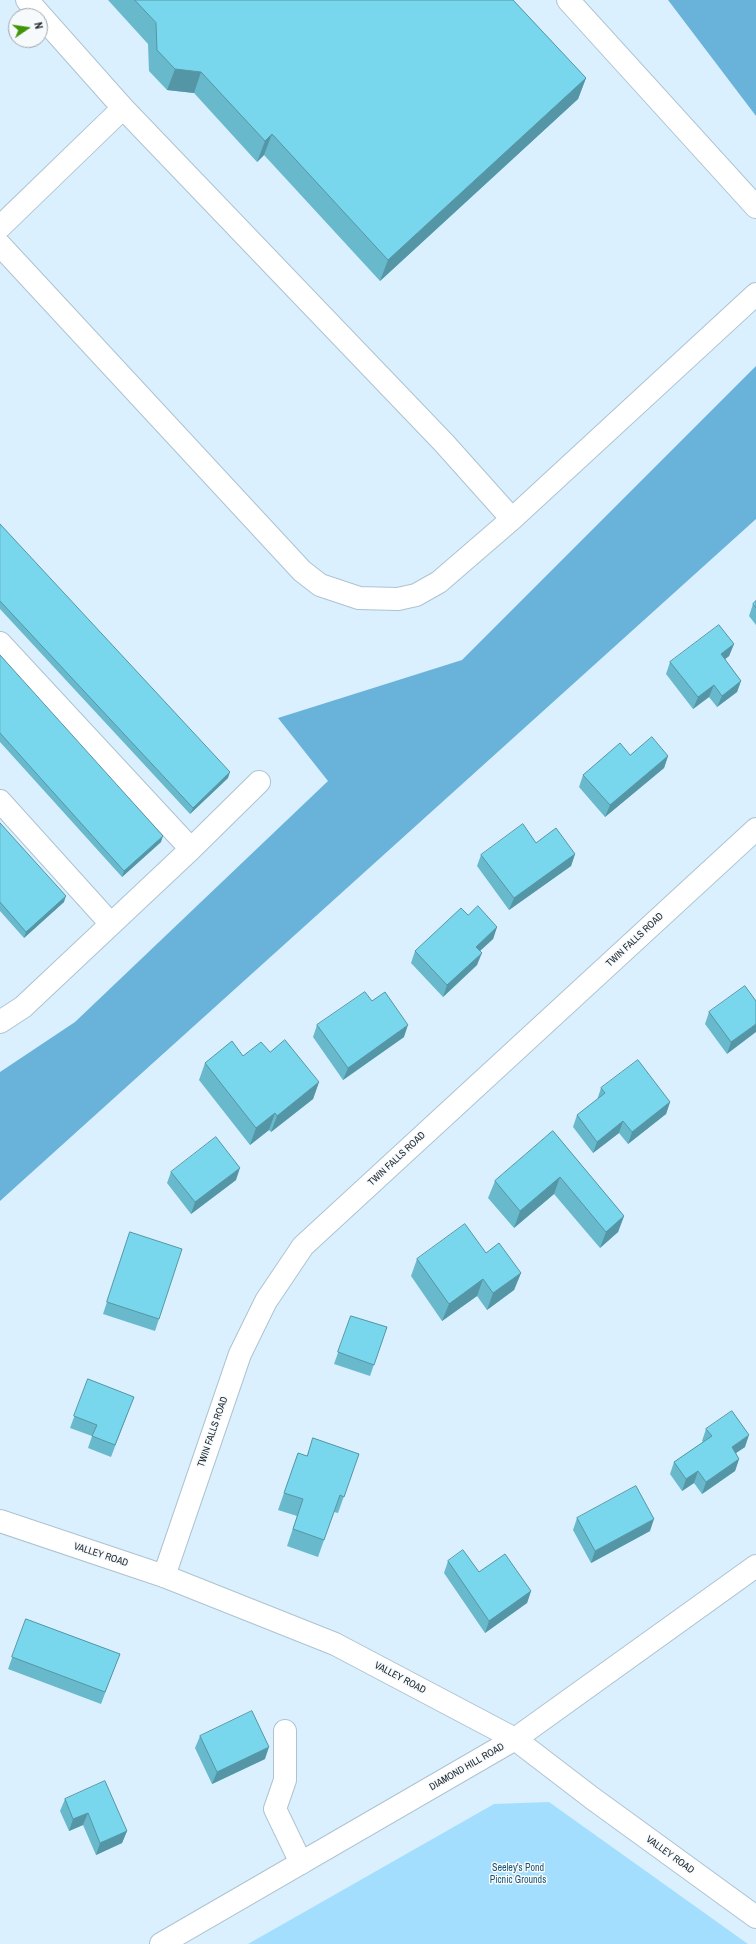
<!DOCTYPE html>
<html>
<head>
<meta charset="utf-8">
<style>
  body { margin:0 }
  #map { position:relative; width:756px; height:1944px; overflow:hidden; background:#daf0fe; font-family:"Archivo Narrow",sans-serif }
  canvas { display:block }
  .north { position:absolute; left:8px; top:8px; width:40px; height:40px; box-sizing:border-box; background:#f6fafd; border:1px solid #a0a6aa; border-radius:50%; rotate:77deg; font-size:11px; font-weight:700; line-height:16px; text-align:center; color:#20292e }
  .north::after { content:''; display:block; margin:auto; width:14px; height:18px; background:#3f9505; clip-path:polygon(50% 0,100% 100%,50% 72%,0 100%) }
</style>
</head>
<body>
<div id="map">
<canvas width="756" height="1944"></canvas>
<div class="north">N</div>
</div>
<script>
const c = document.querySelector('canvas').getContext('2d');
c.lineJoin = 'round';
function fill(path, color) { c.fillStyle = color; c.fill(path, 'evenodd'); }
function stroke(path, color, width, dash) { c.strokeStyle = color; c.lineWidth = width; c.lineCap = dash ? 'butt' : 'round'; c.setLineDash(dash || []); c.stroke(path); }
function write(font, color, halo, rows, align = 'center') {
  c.font = font + ' "Archivo Narrow",sans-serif'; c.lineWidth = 3; c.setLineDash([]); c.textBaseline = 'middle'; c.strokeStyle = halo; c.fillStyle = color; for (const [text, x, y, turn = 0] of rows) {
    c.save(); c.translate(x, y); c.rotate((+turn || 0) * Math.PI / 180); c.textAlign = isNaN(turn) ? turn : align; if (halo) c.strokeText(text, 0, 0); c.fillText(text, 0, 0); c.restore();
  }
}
const green = new Path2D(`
  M549 1802 748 1944H248L494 1804Z`);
const forest = new Path2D(`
  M668 0H756V116Z
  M756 366V519L0 1201V1072L75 1022 328 781 278 718 462 660Z`);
const minor = new Path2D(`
  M27 0 123 108 444 443 512 519
  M568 0 756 207
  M0 227 123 108
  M0 245 302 571 320 585 359 598 398 599 416 595 439 582 512 519 756 294
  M0 643 191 849
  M0 801 111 924
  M0 1022 23 1007 191 849 259 782
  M164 1576 240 1354 266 1301 303 1246 756 829
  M285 1731V1780L275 1809 301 1863`);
const major = new Path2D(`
  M0 1521 164 1576 335 1644 515 1739 592 1798 756 1917
  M161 1944 515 1739 756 1566`);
const wall = new Path2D(`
  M108 0H513L586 78 578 99 380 281 264 155 257 162 194 93 167 90 149 71 148 44Z
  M0 524 228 778 190 814 0 609Z
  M756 601V625L749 616 753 604Z
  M734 644 729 656 725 659 741 681 737 692 717 707 709 697 693 709 666 674 670 662Z
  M0 655 161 842 122 877 0 742Z
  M630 755 668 756 664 768 605 817 579 787 583 775Z
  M0 823 64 902 24 938 0 911Z
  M575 854 571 866 509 910 477 866 481 855Z
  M468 915 497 927 493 939 480 951 477 965 443 997 411 963 415 951Z
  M372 1001 404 1037 343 1080 313 1037 317 1025Z
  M756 1001 727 1054 705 1024 709 1012Z
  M270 1052 319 1082 313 1099 271 1132 269 1130 250 1145 199 1080 205 1063 243 1056Z
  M601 1088 670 1102 666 1114 628 1144 619 1133 593 1153 573 1127 577 1115 597 1100Z
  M553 1131 624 1216 618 1232 600 1248 554 1194 514 1228 488 1198 495 1181Z
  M171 1172 236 1180 191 1214 167 1183Z
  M130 1232 159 1319 155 1331 103 1314Z
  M486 1253 521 1273 514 1290 487 1310 477 1296 442 1321 411 1276 417 1259Z
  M351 1316 387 1327 370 1376 334 1364Z
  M88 1379 134 1397 111 1457 88 1448 92 1436 70 1428Z
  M706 1429 745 1447 736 1453 739 1459 735 1471 702 1494 694 1483 682 1491 670 1474 674 1462 703 1442 702 1441Z
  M313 1438 359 1454 338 1513 334 1512 318 1557 287 1546 297 1516 278 1510 298 1453 307 1456Z
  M577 1518 650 1531 591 1563 573 1530Z
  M448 1561 531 1591 527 1603 485 1633 444 1573Z
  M26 1619 120 1654 101 1704 8 1669Z
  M200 1736 265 1759 212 1784 195 1748Z
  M65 1799 127 1831 122 1843 96 1855 83 1825 69 1831 60 1811Z`);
const shadedWall = new Path2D(`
  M175 69 201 72 194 93 167 90Z
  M586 78 578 99 380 281 388 260Z
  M272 134 264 155 257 162 265 141Z
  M734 644 729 656 717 666 721 654Z
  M741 681 737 692 717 707 722 696Z
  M714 685 709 697 693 709 698 697Z
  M668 756 664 768 605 817 610 805Z
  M230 772 228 778 190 814 193 808Z
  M163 836 161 842 122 877 124 871Z
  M575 854 571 866 509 910 514 898Z
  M66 896 64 902 24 938 26 932Z
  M497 927 493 939 471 959 476 947Z
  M482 953 477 965 443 997 447 985Z
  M756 1024V1032L727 1054 731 1042Z
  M408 1025 404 1037 343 1080 348 1068Z
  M319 1082 313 1099 271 1132 277 1116Z
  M670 1102 666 1114 628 1144 632 1132Z
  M275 1113 269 1130 250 1145 256 1128Z
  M623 1121 619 1133 593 1153 597 1142Z
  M240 1168 236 1180 191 1214 195 1202Z
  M560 1177 554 1194 514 1228 520 1211Z
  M624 1216 618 1232 600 1248 606 1232Z
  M521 1273 514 1290 487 1310 493 1293Z
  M483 1279 477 1296 442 1321 449 1304Z
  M749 1435 745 1447 727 1459 732 1447Z
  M739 1459 735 1471 702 1494 706 1482Z
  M698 1471 694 1483 682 1491 686 1479Z
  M654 1519 650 1531 591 1563 595 1551Z
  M531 1591 527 1603 485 1633 489 1621Z
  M269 1747 265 1759 212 1784 217 1772Z
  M88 1813 83 1825 69 1831 73 1819Z
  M127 1831 122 1843 96 1855 100 1843Z`);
const building = new Path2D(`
  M135 0H513L586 78 388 260 272 134 265 141 201 72 175 69 157 50 156 23Z
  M0 524 230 772 193 808 0 601Z
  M756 601V608L753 604Z
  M719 625 734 644 721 654 741 681 722 696 714 685 698 697 670 662Z
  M0 655 163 836 124 871 0 733Z
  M652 737 668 756 610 805 583 775 620 743 630 755Z
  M0 823 66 896 26 932 0 902Z
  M523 824 536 843 556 828 575 854 514 898 481 855Z
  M478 906 497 927 476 947 482 953 447 985 415 951 461 908 468 915Z
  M745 986 756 1001V1024L731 1042 709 1012Z
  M365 992 372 1001 385 992 408 1025 348 1068 317 1025Z
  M285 1040 319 1082 277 1116 275 1113 256 1128 205 1063 232 1041 243 1056 261 1042 270 1052Z
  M638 1060 670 1102 632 1132 623 1121 597 1142 577 1115 605 1093 601 1088Z
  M553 1131 624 1216 606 1232 560 1177 520 1211 495 1181Z
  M216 1137 240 1168 195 1202 171 1172Z
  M465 1224 486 1253 499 1243 521 1273 493 1293 483 1279 449 1304 417 1259Z
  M130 1232 182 1249 159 1319 107 1302Z
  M351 1316 387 1327 374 1365 338 1352Z
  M88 1379 134 1397 115 1445 92 1436 97 1425 74 1416Z
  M732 1411 749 1435 732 1447 739 1459 706 1482 698 1471 686 1479 674 1462 712 1436 706 1429Z
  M313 1438 359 1454 344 1497 340 1495 324 1540 293 1529 303 1499 284 1493 298 1453 307 1456Z
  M636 1486 654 1519 595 1551 577 1518Z
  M463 1550 479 1572 505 1554 531 1591 489 1621 448 1561Z
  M26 1619 120 1654 105 1692 12 1657Z
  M252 1711 269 1747 217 1772 200 1736Z
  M105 1781 127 1831 100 1843 88 1813 73 1819 65 1799Z`);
const streetNames = [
  ["TWIN FALLS ROAD",635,940,-43],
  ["TWIN FALLS ROAD",397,1159,-43],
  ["TWIN FALLS ROAD",213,1432,-71],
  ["VALLEY ROAD",101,1555,18],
  ["VALLEY ROAD",400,1678,28],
  ["DIAMOND HILL ROAD",467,1767,-30],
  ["VALLEY ROAD",670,1855,36]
];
const parkNames = [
  ["Seeley's Pond",518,1868],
  ["Picnic Grounds",518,1880]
];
fill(green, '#a4deff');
fill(forest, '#69b3db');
stroke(minor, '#adc3d0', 24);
stroke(major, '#adc3d0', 24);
stroke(minor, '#fff', 22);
stroke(major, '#fff', 22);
fill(wall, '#68b9cc');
fill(shadedWall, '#5596a6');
fill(building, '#79d7ed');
stroke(building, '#5596a6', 1);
write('10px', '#20292e', '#f6fafd', streetNames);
write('10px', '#1d5672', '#f6fafd', parkNames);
</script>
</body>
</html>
